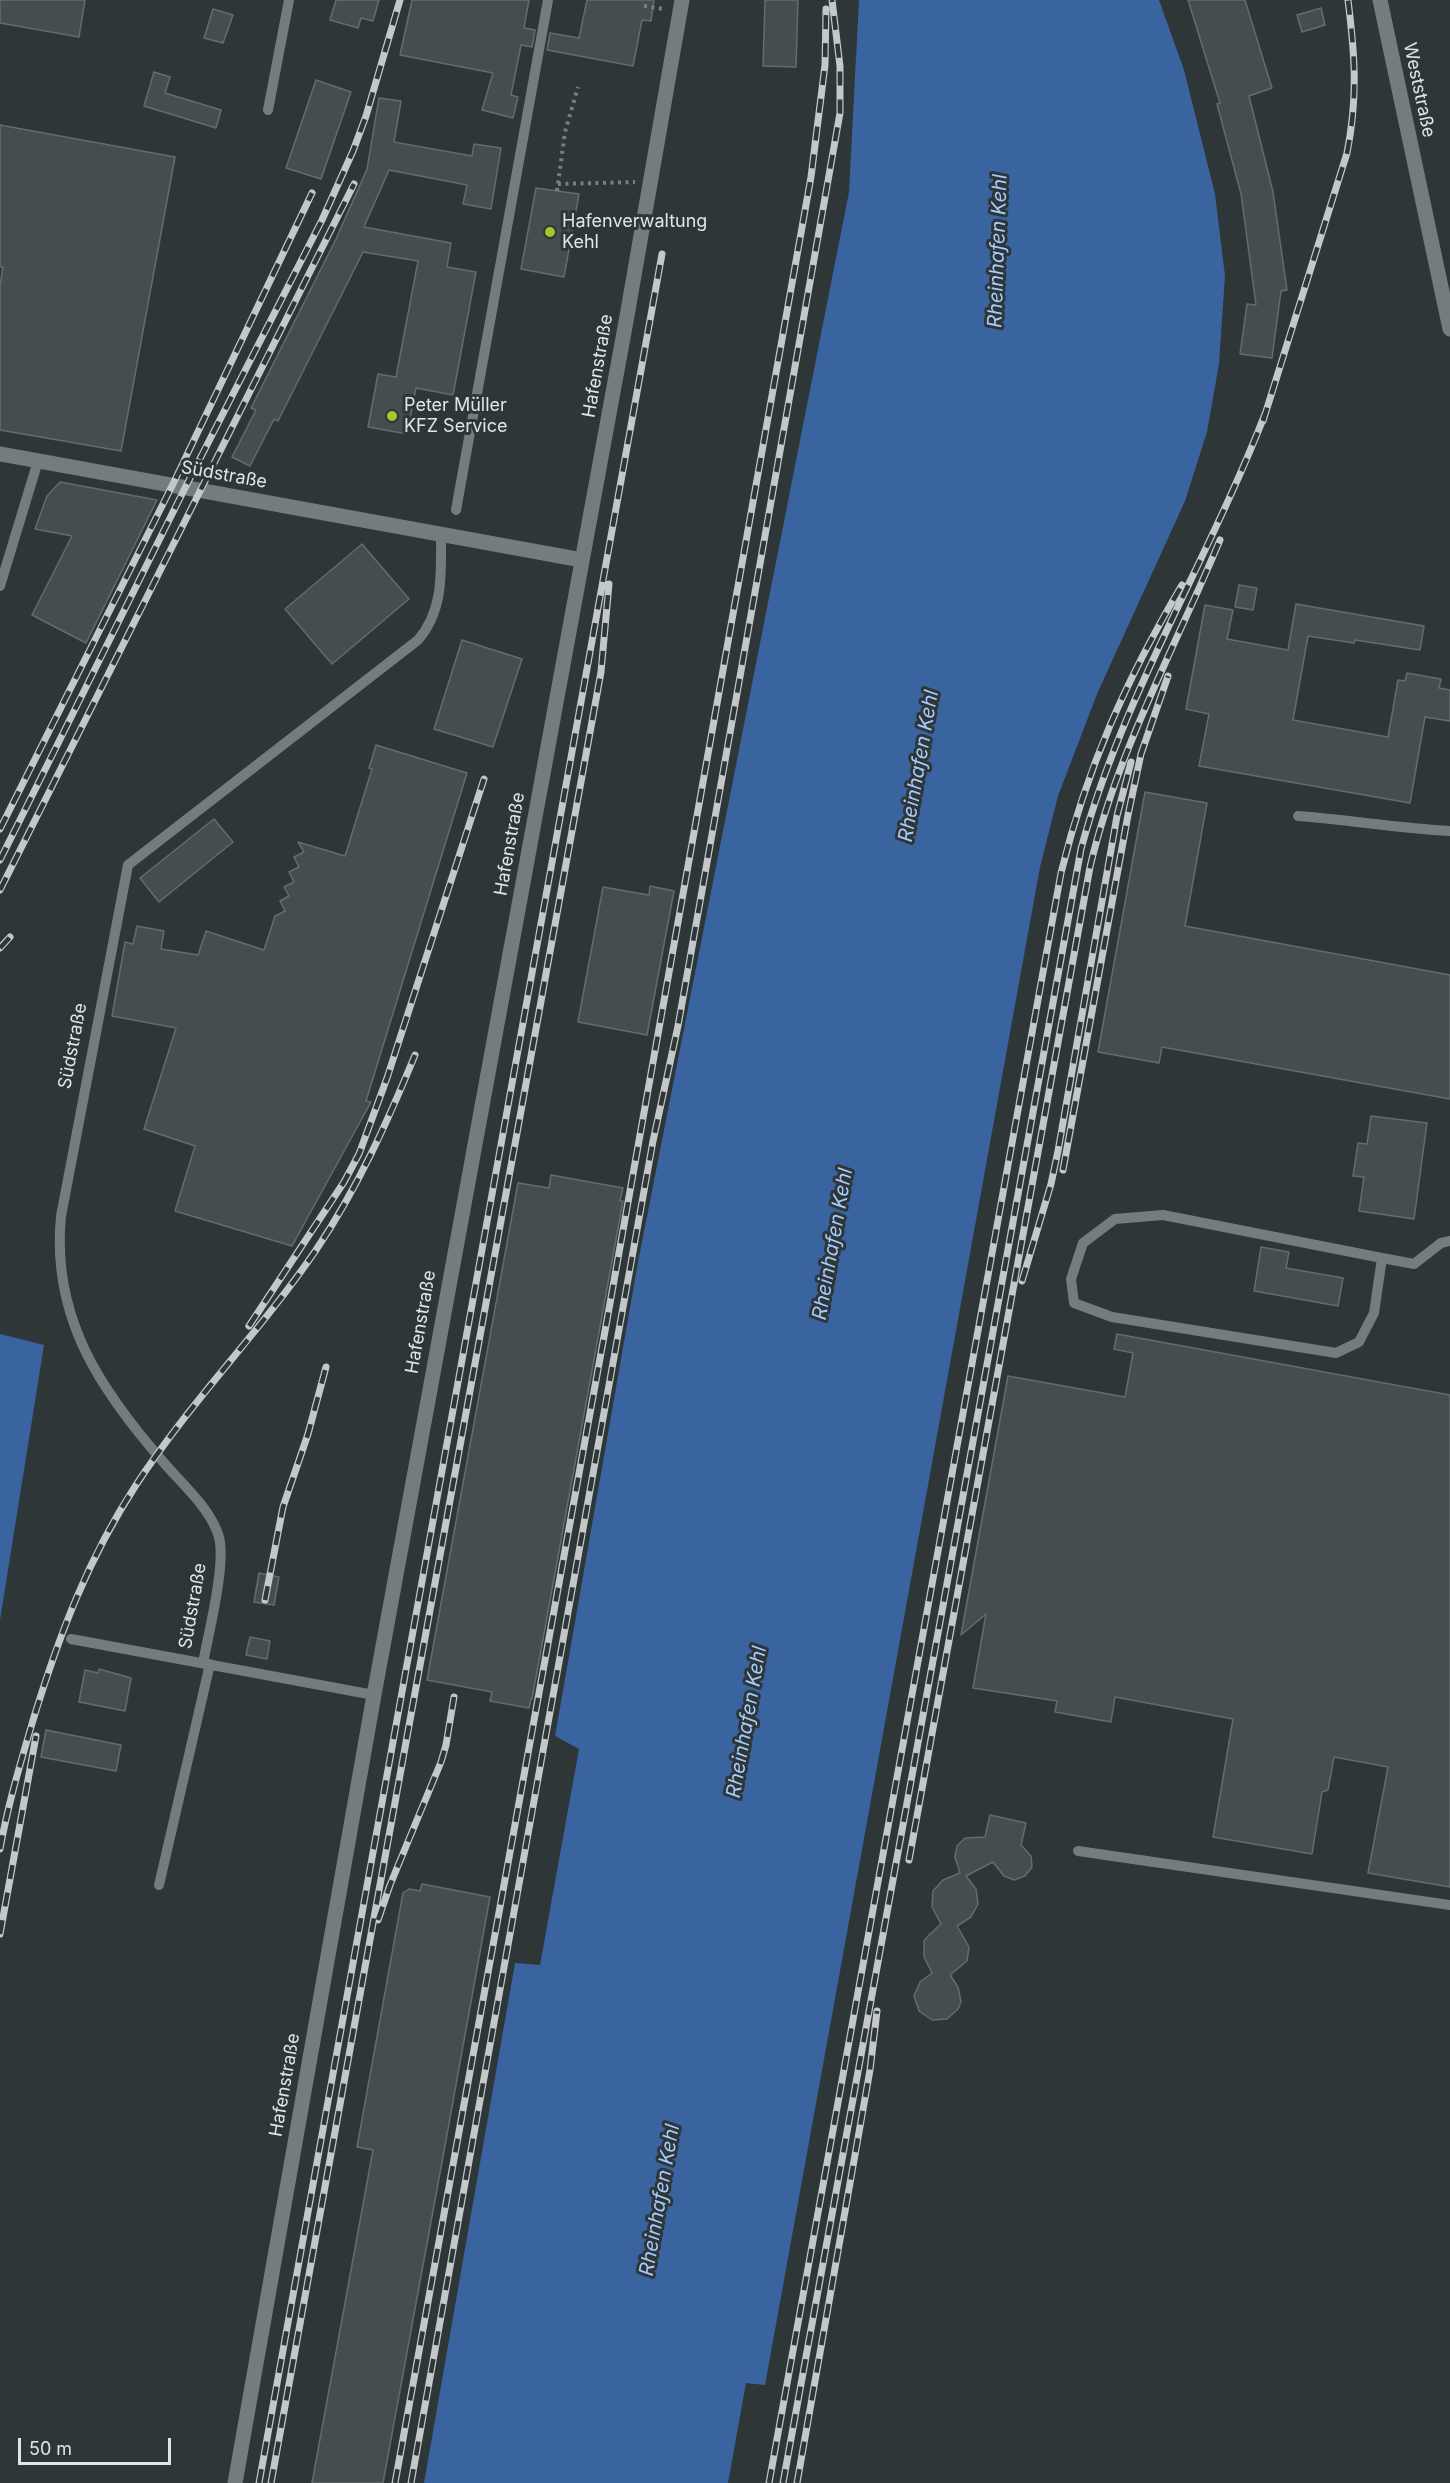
<!DOCTYPE html>
<html>
<head>
<meta charset="utf-8">
<style>
  body { margin:0 }
  #map { position:relative; width:1450px; height:2483px; overflow:hidden; background:#2e3638; font-family:Inter,sans-serif }
  canvas { display:block }
  .scale { position:absolute; left:18px; top:2438px; width:153px; height:27px; box-sizing:border-box; border:3px solid #e0e5e6; border-top:0; padding-left:8px; font-size:18px; line-height:21px; white-space:nowrap; color:#e0e5e6; -webkit-text-stroke:4px #2e3638; paint-order:stroke }
</style>
</head>
<body>
<div id="map">
<canvas width="1450" height="2483"></canvas>
<div class="scale">50 m</div>
</div>
<script>
const c = document.querySelector('canvas').getContext('2d');
c.lineJoin = 'round';
function fill(path, color) { c.fillStyle = color; c.fill(path, 'evenodd'); }
function stroke(path, color, width, dash) { c.strokeStyle = color; c.lineWidth = width; c.lineCap = dash ? 'butt' : 'round'; c.setLineDash(dash || []); c.stroke(path); }
function write(font, color, halo, rows, align = 'center') {
  c.font = font + ' Inter,sans-serif'; c.lineWidth = 6; c.setLineDash([]); c.textBaseline = 'middle'; c.strokeStyle = halo; c.fillStyle = color; for (const [text, x, y, turn = 0] of rows) {
    c.save(); c.translate(x, y); c.rotate((+turn || 0) * Math.PI / 180); c.textAlign = isNaN(turn) ? turn : align; if (halo) c.strokeText(text, 0, 0); c.fillText(text, 0, 0); c.restore();
  }
}
const water = new Path2D(`
  M859 0H1159L1184 70 1215 194 1225 276 1219 364 1207 432 1185 501 1097 694 1058 796 1040 867 765 2385 746 2383 728 2483H424L515 1963 540 1965 579 1749 555 1736 638 1262 849 192Z
  M0 1334 44 1345 0 1620Z`);
const building = new Path2D(`
  M0 0H85L79 37 0 23Z
  M336 0H379L373 21 361 18 358 28 330 20Z
  M412 0H529L524 28 535 30 532 47 521 45 511 95 518 97 513 118 482 110 493 73 400 55Z
  M587 0H654L651 21 642 20 633 66 547 50 550 33 579 38Z
  M765 0H798L796 67 763 66Z
  M1188 0H1245L1272 88 1249 96 1273 192 1287 290 1281 291 1272 358 1240 354 1247 304 1256 305 1241 194 1217 104 1220 103Z
  M1321 8 1325 25 1302 32 1297 15Z
  M213 9 233 15 223 43 204 38Z
  M154 72 170 77 165 93 221 110 216 128 144 106Z
  M316 80 351 92 321 179 286 168Z
  M379 98 401 101 394 142 472 156 474 144 501 148 491 209 463 204 467 185 389 170 364 227 451 243 447 267 476 272 453 395 416 388 407 434 368 427 378 374 396 377 418 261 363 252 278 421 274 419 250 466 232 457 256 410 251 408 336 239 367 169Z
  M0 125 175 157 121 451 0 430V286L3 267H0Z
  M536 188 579 194 564 277 521 269Z
  M60 482 157 500 86 643 32 615 72 536 35 529 47 496Z
  M362 544 409 599 332 664 285 609Z
  M1239 585 1257 588 1253 610 1235 607Z
  M1296 604 1424 626 1420 650 1355 640 1354 643 1308 636 1293 720 1388 737 1398 680 1405 681 1407 673 1441 679 1439 688 1450 690V721L1425 717 1410 803 1199 766 1209 714 1186 709 1205 605 1233 610 1227 639 1288 650Z
  M462 640 522 659 493 747 434 729Z
  M376 745 467 773 366 1101 371 1102 292 1246 175 1211 195 1146 144 1129 176 1028 112 1016 125 942 133 944 137 926 164 931 161 949 198 955 206 931 264 950 275 916 285 911 280 901 289 896 284 887 294 882 289 872 299 867 294 857 304 852 298 842 345 856 372 769 369 768Z
  M1145 792 1207 803 1185 926 1450 975V1099L1162 1047 1159 1063 1098 1052Z
  M214 819 233 842 159 902 140 878Z
  M650 886 674 891 647 1035 578 1022 603 887 649 895Z
  M1371 1116 1427 1123 1414 1219 1359 1211 1364 1177 1353 1176 1358 1143 1367 1144Z
  M551 1175 623 1188 620 1201H623L532 1699H531L529 1708 490 1701 492 1692 427 1680 518 1183 549 1188Z
  M1261 1247 1289 1252 1286 1268 1343 1278 1338 1306 1254 1291Z
  M1117 1334 1450 1395V1887L1368 1873 1388 1767 1334 1757 1328 1790 1322 1792 1312 1854 1213 1837 1233 1719 1115 1697 1111 1722 1055 1712 1057 1701 973 1688 986 1614 961 1635 1008 1376 1125 1397 1133 1353 1114 1349Z
  M259 1573 279 1577 274 1605 254 1602Z
  M250 1637 270 1641 267 1659 246 1655Z
  M99 1669 131 1678 125 1711 79 1702 85 1670 98 1673Z
  M46 1730 121 1745 116 1771 41 1757Z
  M990 1815 1026 1823 1021 1845 1031 1856 1032 1867 1025 1876 1014 1880 1004 1876 993 1862 966 1876 976 1889 978 1904 971 1917 957 1926 969 1947 967 1961 950 1975 958 1987 961 2002 958 2009 947 2019 932 2020 919 2011 914 1996 920 1982 932 1973 924 1957V1941L929 1935 941 1924 932 1907 933 1891 943 1880 960 1873 955 1857 957 1846 965 1838 985 1837Z
  M422 1884 490 1897 442 2162 383 2483H312L373 2150 357 2147 403 1893 409 1889 420 1891Z`);
const path = new Path2D(`
  M644 6 664 9
  M558 184 635 182
  M557 191 565 132 578 87`);
const lane = new Path2D(`
  M268 110 289 0
  M456 510 548 0
  M0 586 38 461
  M1298 816C1349 820 1399 828 1450 831
  M1382 1258 1374 1313 1359 1342 1336 1353 1112 1317 1074 1303 1071 1279 1083 1243 1115 1219 1163 1215 1382 1258 1414 1264 1441 1243 1450 1241
  M71 1639 374 1695
  M203 1663C209 1631 226 1565 219 1537 211 1509 184 1486 165 1464 101 1391 51 1318 61 1216L128 865 418 640C444 610 441 572 441 535
  M1078 1851 1450 1905
  M159 1885 210 1664`);
const street = new Path2D(`
  M1380 0 1450 329
  M0 454 582 560
  M235 2483 374 1695 627 316 682 0`);
const rail = new Path2D(`
  M1263 421 1347 153C1358 97 1355 56 1348 0
  M0 829 172 486 312 193
  M0 860 185 488 322 220 353 151 366 116 400 0
  M0 890 354 184
  M0 948 10 937
  M1063 1170 1128 815 1141 754 1168 676
  M1022 1281 1051 1184 1058 1151 1117 816 1131 762
  M249 1326 344 1182 359 1154 387 1078 484 779
  M265 1600 283 1507 308 1434 326 1367
  M0 1849C8 1804 21 1761 34 1717 60 1633 88 1559 136 1485 190 1402 261 1331 316 1250 357 1189 387 1123 415 1055
  M909 1860 1090 867C1117 752 1175 648 1220 540
  M378 1920 390 1885 441 1762 446 1745 454 1697
  M0 1934 36 1736
  M259 2483 662 254
  M271 2483 601 672 609 584
  M395 2483 607 1320 811 177 825 65 826 9
  M411 2483 653 1141 678 1026 840 113V66L832 0
  M769 2483 1061 873C1087 767 1127 678 1182 585
  M783 2483 1081 849C1122 697 1208 561 1265 414
  M797 2483 870 2070 877 2011`);
const markers = [
  [550,232,6,"#a1c929"],
  [392,416,6,"#a1c929"]
];
const streetNames = [
  ["Weststraße",1419,90,78],
  ["Hafenstraße",598,366,-80],
  ["Südstraße",224,475,10],
  ["Hafenstraße",510,844,-80],
  ["Südstraße",73,1046,-79],
  ["Hafenstraße",421,1322,-80],
  ["Südstraße",193,1606,-80],
  ["Hafenstraße",285,2085,-80]
];
const poiNames = [
  ["Hafenverwaltung",562,222],
  ["Kehl",562,243],
  ["Peter Müller",404,406],
  ["KFZ Service",404,427]
];
const waterNames = [
  ["Rheinhafen Kehl",998,251,-88],
  ["Rheinhafen Kehl",919,766,-80],
  ["Rheinhafen Kehl",833,1244,-80],
  ["Rheinhafen Kehl",747,1722,-80],
  ["Rheinhafen Kehl",660,2200,-80]
];
fill(water, '#3a649f');
fill(building, '#454e4e');
stroke(building, '#646d6d', 1.5);
stroke(path, '#787f81', 4, [3, 4.5]);
stroke(lane, '#737c7f', 10);
stroke(street, '#737c7f', 15);
stroke(rail, '#c3c8c9', 7);
stroke(rail, '#2e3638', 4.5, [14]);
for (const [x, y, r, color] of markers) { const dot = new Path2D(); dot.arc(x, y, r, 0, 2 * Math.PI); c.fillStyle = color; c.fill(dot); stroke(dot, '#2e3638', 2); }
write('18px', '#e0e5e6', '#2e3638', streetNames);
write('18px', '#e0e5e6', '#2e3638', poiNames, 'left');
write('italic 20px', '#a7cbfe', '#2e3638', waterNames);
</script>
</body>
</html>
